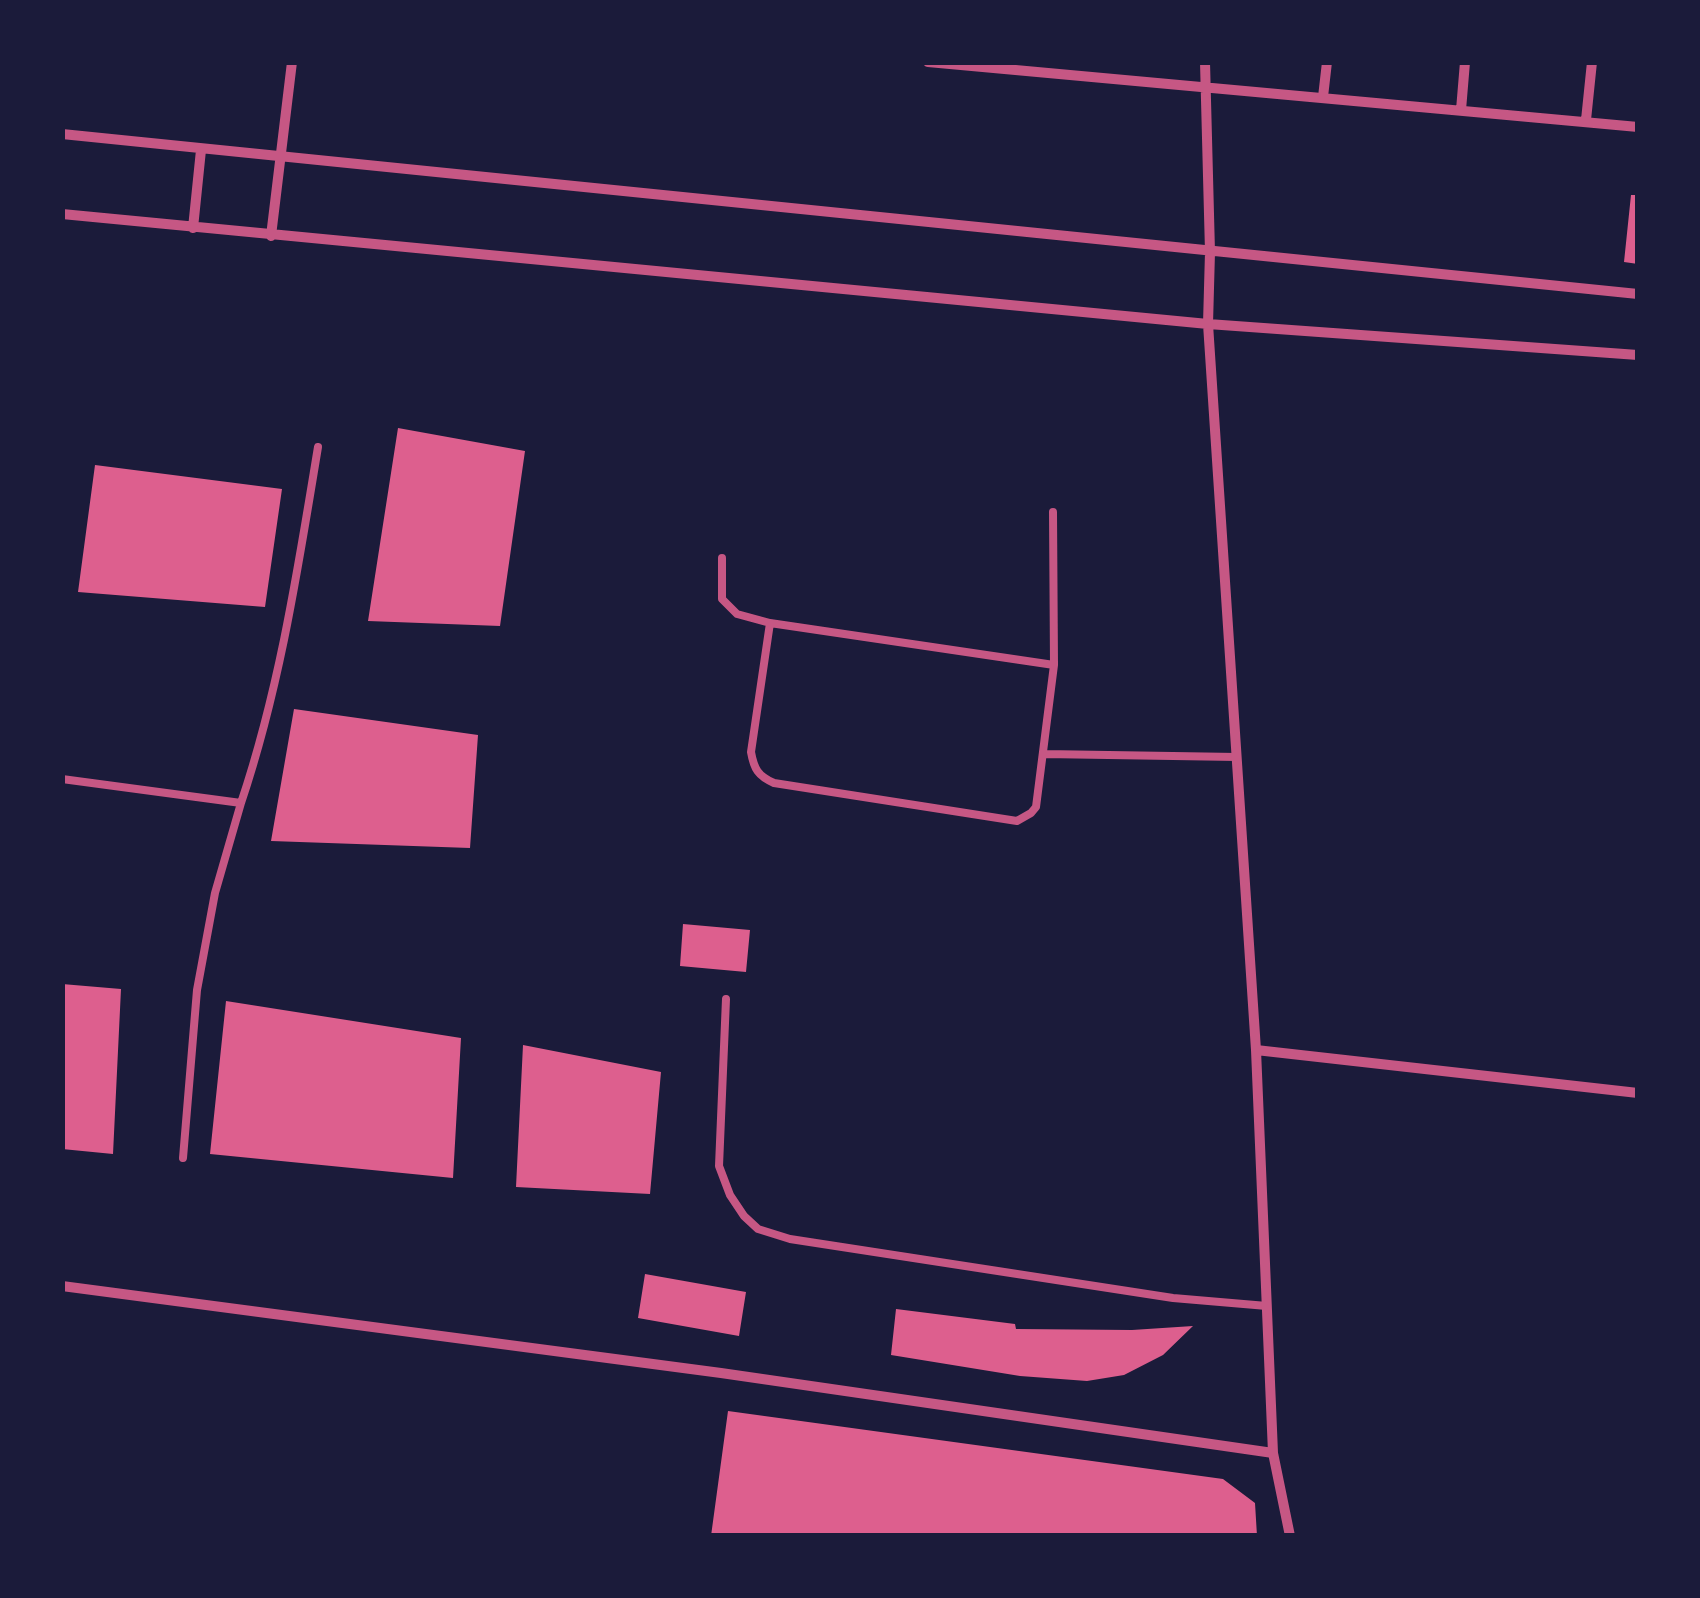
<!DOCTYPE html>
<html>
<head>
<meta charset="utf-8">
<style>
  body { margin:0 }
  #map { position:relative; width:1700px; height:1598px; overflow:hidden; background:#1b1b3a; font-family:"Work Sans",sans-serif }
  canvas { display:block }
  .frame { position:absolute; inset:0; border:65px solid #1b1b3a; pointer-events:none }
</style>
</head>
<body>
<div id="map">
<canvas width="1700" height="1598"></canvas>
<div class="frame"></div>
</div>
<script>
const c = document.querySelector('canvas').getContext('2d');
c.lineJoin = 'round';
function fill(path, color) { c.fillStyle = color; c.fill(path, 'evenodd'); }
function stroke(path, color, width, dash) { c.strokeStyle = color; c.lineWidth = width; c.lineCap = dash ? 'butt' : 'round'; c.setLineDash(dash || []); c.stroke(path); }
const building = new Path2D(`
  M1631 195H1638V264L1624 262Z
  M398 428 525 451 500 626 368 621Z
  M95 465 282 489 265 607 78 592Z
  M294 709 478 735 470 848 271 841Z
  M683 924 750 930 746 972 680 966Z
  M62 984 121 989 113 1154 62 1149Z
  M226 1001 461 1038 453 1178 210 1154Z
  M523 1045 661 1072 650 1194 516 1187Z
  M645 1274 746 1292 739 1336 638 1318Z
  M896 1309 1015 1324 1016 1329 1132 1330 1193 1326 1163 1355 1124 1375 1087 1381 1020 1376 891 1355Z
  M728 1411 1223 1479 1255 1503 1257 1536H711Z`);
const service = new Path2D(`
  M722 558V599L737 614 770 623 1054 665
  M770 623 751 752C754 769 758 776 774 783L1017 821 1031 813 1036 807 1054 665 1053 512
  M1044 754 1237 757
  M62 779 241 803 215 893 197 990 183 1158
  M241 803C280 687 298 568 318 447
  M726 999 719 1166 730 1195 744 1216 758 1229 790 1239 1173 1298 1267 1306`);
const minor = new Path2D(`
  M928 62 1638 127
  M1205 62 1210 252 1208 324 1256 1050 1273 1453 1290 1536
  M1323 97 1327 62
  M1461 110 1465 62
  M1586 120 1592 62
  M62 134 1638 294
  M62 214 1208 324 1638 355
  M193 228 201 150
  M271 236 292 62
  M1256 1050 1638 1093
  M62 1286 721 1373 1273 1453`);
fill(building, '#dd5f8e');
stroke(service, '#c65784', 8);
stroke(minor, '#c65784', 10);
</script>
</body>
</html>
